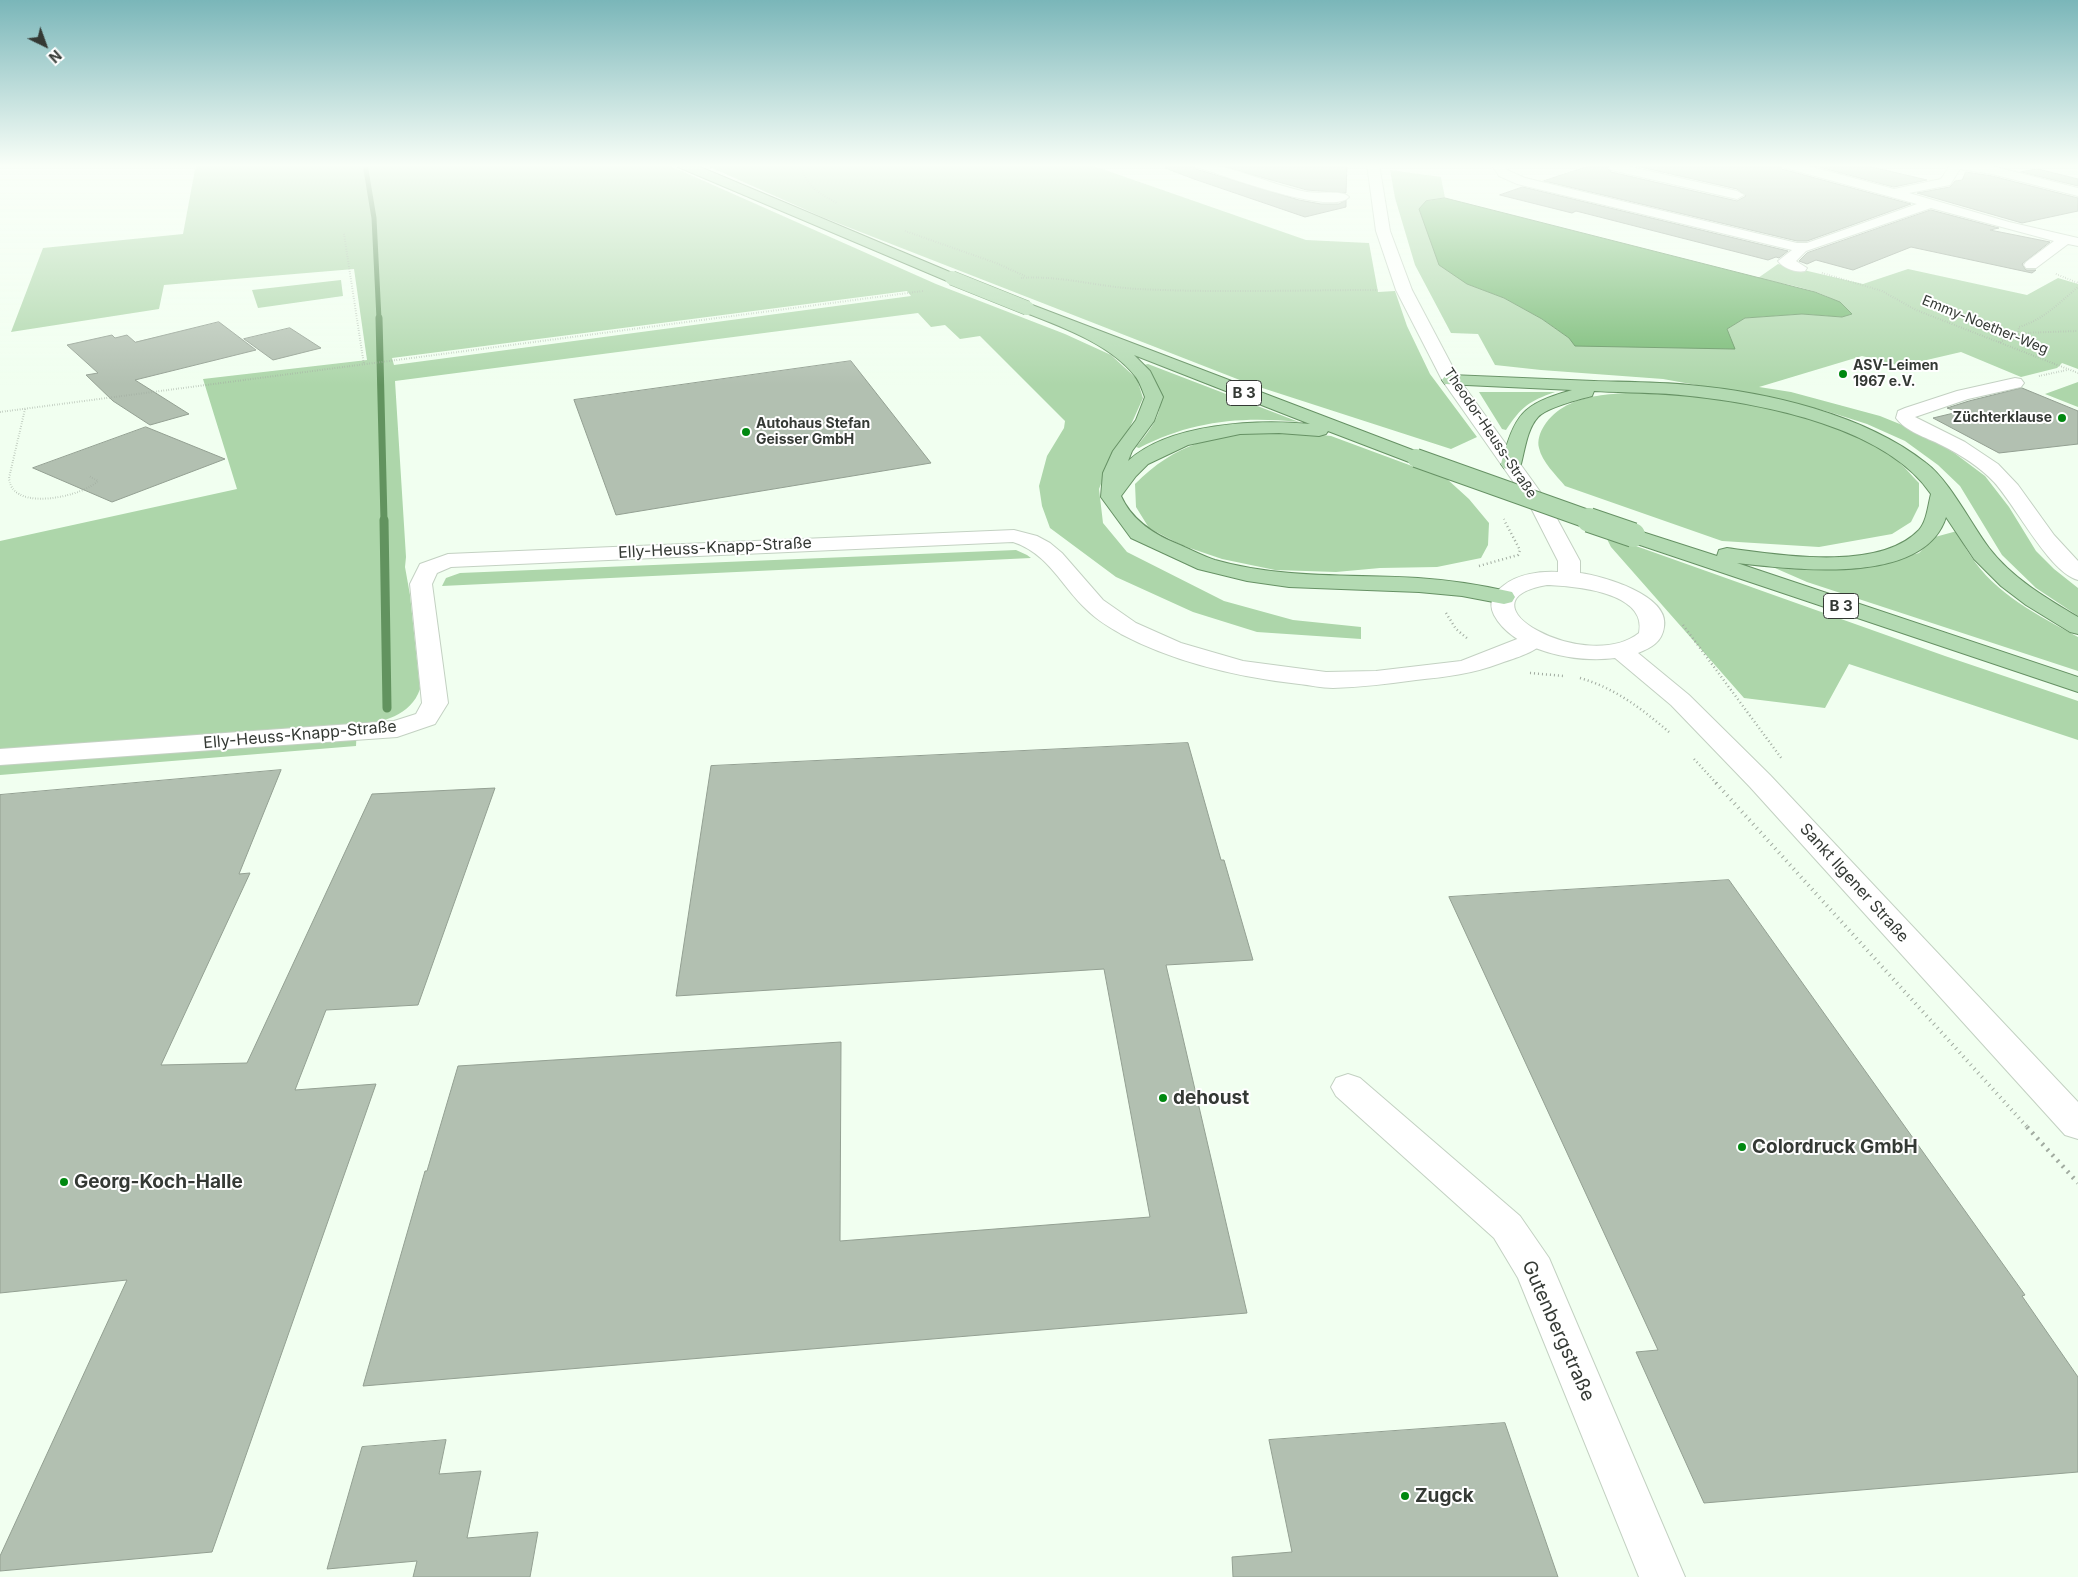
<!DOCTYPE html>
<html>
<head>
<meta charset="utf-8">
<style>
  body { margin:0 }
  #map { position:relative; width:2078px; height:1577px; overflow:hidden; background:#f1fff0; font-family:Inter,sans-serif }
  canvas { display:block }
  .north { position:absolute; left:20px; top:20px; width:50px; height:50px; -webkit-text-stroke:4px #fff; paint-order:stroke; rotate:138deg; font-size:14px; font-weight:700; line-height:20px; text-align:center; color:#343934 }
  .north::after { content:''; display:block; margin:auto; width:18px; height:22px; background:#343934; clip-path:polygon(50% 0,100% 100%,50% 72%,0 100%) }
</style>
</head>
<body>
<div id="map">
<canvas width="2078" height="1577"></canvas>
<div class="north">N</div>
</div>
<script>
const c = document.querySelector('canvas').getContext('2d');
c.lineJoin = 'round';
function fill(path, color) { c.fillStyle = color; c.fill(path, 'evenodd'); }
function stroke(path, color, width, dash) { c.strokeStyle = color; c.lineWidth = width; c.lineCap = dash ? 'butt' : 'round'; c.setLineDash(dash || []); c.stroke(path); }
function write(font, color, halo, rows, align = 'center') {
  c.font = font + ' Inter,sans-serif'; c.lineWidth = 4; c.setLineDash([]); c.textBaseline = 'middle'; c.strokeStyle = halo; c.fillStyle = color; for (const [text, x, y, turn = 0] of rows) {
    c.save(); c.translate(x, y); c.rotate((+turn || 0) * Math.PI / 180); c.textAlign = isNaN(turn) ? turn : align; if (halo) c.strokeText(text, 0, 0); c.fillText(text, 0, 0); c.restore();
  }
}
const green = new Path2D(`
  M196 164H666L936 284 1065 334 1111 355 1137 379 1143 398 1130 427 1112 455 1099 489 1103 523 1127 552 1224 601 1293 620 1361 627V639L1257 632 1193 612 1116 577 1050 528 1042 506 1039 486 1047 456 1064 428 1065 421 980 336 960 339 945 325 931 327 918 313 395 381 406 557 405 567 410 595 420 689C411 716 382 722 357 726L356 746 0 775V541L237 489 203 379 367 360 354 269 164 285 159 309 11 332 43 248 183 234ZM907 291 911 296 394 365 392 358Z
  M703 164H1088L1306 240 1369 243 1378 292 1395 291 1407 326 1430 374 1477 437 1451 449 1250 384 822 217Z
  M1390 170 1441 177 1445 198 1427 201 1467 284 1504 298 1542 319 1569 338 1734 349 1727 329 1745 318 1802 314 1842 317 1852 314C1830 289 1789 286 1758 278L1778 264 1863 284 1908 269 2027 295 2058 278 2078 284V369L2062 363 2057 368 2021 377 1961 352 1901 366 1862 356 1759 387 1791 392 1880 416 1912 429 1953 452 1985 476 2009 507 2036 551 2054 569 2078 588V616L2036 588 2002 555 1960 486 1938 465 1905 441 1867 424 1826 411 1790 402 1663 379 1541 370 1495 365 1478 334 1451 333 1415 265 1395 198Z
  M341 280 343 296 258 308 252 290Z
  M1148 364 1299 422C1241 416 1191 421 1139 448L1136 447C1161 418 1172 398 1144 365Z
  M2078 382V407L2045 394Z
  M1479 392H1555C1529 401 1521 407 1506 430L1502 429Z
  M1662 392C1737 401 1825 412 1889 454 1900 461 1910 474 1919 483V506L1911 522 1892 534 1819 547 1722 541 1565 486C1556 475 1542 462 1539 448 1537 441 1540 432 1544 426 1568 389 1622 394 1662 392Z
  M1268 431 1296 432 1331 436 1447 479 1469 499 1489 523 1488 545 1481 558 1437 567 1380 568 1336 572 1275 570 1222 559 1181 545 1149 528 1136 507 1135 484C1176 443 1212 436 1268 431Z
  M1957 531C1961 539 1965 548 1970 555 1995 594 2039 616 2078 637V671L1807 582 1768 565 1883 563 1919 553 1935 537Z
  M1605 535 1945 656 2078 701V740L1849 664 1825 708 1744 698 1611 547Z
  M1016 550 1027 555 1031 558 442 586 446 578 460 573Z`);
const water = new Path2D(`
  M1445 198 1815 292 1840 302 1852 314 1842 317 1802 314 1745 318 1727 329 1735 349 1575 346 1569 338 1542 319 1504 298 1467 284 1439 265 1419 209 1426 201Z`);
const streamFar2 = new Path2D(`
  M365 164 374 218 379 319`);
const streamFar1 = new Path2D(`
  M379 318 384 521`);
const stream = new Path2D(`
  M384 520 387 708`);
const building = new Path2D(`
  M1166 164H1193L1196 169 1299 200 1321 204H1339L1346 200V207L1305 217 1194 179 1165 168Z
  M1215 164H1347L1346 193 1307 190Z
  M1595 164H1609L1607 168 1611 172 1737 201 1746 196 1737 189 1627 164H1778L1782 169 1911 204 1807 241H1797L1544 181Z
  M1808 164H1859L1927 180 1894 187Z
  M2038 169 2078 179V186L2021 172Z
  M1966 172 1992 176 2078 198V211L2022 223 1917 193 1950 187 1955 181 1962 180Z
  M1523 187 1788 251 1779 258 1776 257 1768 260 1576 211 1572 213 1500 195Z
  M1931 210 1999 228 1990 230 2050 242 2022 264 2026 270H2036L2032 273 1911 247 1853 270 1816 260 1807 264 1799 261 1807 253Z
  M219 322 256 350 135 380 189 414 150 425 113 401 86 375 98 373 67 345 112 335 115 338 127 335 135 342Z
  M290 328 321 348 273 360 244 339Z
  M851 361 931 463 616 515 574 400Z
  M2022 388 2078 411V444L1999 453 1933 418 1958 412 1947 408 1969 401Z
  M146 427 225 459 112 502 33 468Z
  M1188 743 1221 860H1224L1253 960 1166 965 1247 1313 363 1386 425 1171H427L458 1066 841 1042 840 1241 1150 1217 1104 969 676 996 711 766Z
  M281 770 239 874 250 873 161 1065 247 1063 372 794 495 788 418 1005 326 1010 295 1090 376 1084 212 1552 0 1571V1556L127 1280 0 1293V795Z
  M1729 880 2025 1295 2022 1296 2078 1377V1472L1704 1503 1636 1352 1658 1350 1449 897Z
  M1505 1423 1558 1577H1233L1232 1557 1292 1552 1269 1440Z
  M446 1440 439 1474 481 1471 467 1538 538 1532 530 1577H413L417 1561 327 1569 362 1447Z`);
const pathFar3 = new Path2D(`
  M803 164 801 166C806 186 820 194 837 203
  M905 231 996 263 1025 276
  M344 234 364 365
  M1822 273 1882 291 1916 310 2078 373
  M2056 274 2078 283
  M1021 278C1061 275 1098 287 1138 289 1218 293 1298 290 1378 290
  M2018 334 2019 327C2043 320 2059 303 2078 287
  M2000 342 2021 333 2078 331
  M2039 376 2067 370
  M25 409 9 478C10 485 12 490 19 494 37 505 83 495 98 481L89 476
  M0 412 923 291
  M1504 519 1505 521`);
const pathFar2 = new Path2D(`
  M1479 566 1518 555 1520 550 1504 520
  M1446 613 1456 629 1468 639
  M1683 625 1782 759
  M1530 673 1564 676
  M1580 678C1615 688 1642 709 1669 732
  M1694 759 1717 784`);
const pathFar1 = new Path2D(`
  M1716 783 2028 1128`);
const path = new Path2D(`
  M2027 1127 2078 1183`);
const street = new Path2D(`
  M1195 164C1233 164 1269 185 1307 192 1318 194 1343 190 1349 197 1332 217 1220 174 1197 167Z
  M1491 164H1503L1507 170 1525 178 1797 243H1807L1917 204 1782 167 1780 164H1801L1894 189 1941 179 1951 164 1992 166 2078 188V196L1992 174 1960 169 1950 185 1909 193 2009 222 2078 238V246L2068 244 2036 268H2026L2024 265 2026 262 2054 241 1931 208 1806 251 1796 261 1807 268 1805 271C1796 273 1783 268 1778 261L1792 250 1517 184 1499 176Z
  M1611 164H1618L1737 191 1744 195 1737 199 1611 170 1609 167Z
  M2015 378 2021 379 2024 383 2021 387 1968 399 1915 417 1965 442 1998 464 2018 485 2054 535 2078 561V580C2049 572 2016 506 1994 482 1979 466 1961 455 1941 445 1926 437 1906 432 1896 418L1898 411 1905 408 1957 391Z
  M1014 530 1037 536 1050 543 1062 553 1103 600 1136 623 1181 643 1243 661 1326 672 1376 671 1461 661 1535 632 1543 634 1547 639C1538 652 1515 658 1501 663 1472 674 1445 677 1416 680 1388 684 1361 687 1333 688 1321 688 1310 685 1299 684 1238 677 1176 663 1121 634 1109 627 1097 620 1087 610 1062 587 1048 553 1013 542L451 567 437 573 432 584 448 703 435 724 397 737 0 765V749L394 721 416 714 422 703 410 584 420 564 448 554Z
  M1348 1074 1360 1078 1520 1216 1549 1258 1685 1577H1639L1518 1278 1494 1238 1336 1096 1331 1087 1336 1078Z`);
const secondary = new Path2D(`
  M1367 164H1379L1390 231 1412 290 1459 379 1549 504 1580 561V573C1603 576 1670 595 1664 627 1662 642 1651 648 1638 653L1689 695 1770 775 2078 1102V1139L2065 1135 1750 787 1671 705 1615 658C1577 663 1514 652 1494 615 1488 603 1493 593 1503 586 1517 574 1540 571 1558 572V561L1529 504 1442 380 1396 290 1376 231ZM1547 585C1574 586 1648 592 1639 633 1586 675 1453 601 1547 585Z`);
const primary = new Path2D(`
  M676 164H693L957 275 960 278 957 281H947L678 167Z
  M1027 303 1423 454 1426 458 1423 462 1416 464 1409 462 1328 431 1326 434 1319 436 1279 433 1240 434 1188 445 1148 464 1136 476 1121 496C1132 521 1155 535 1180 545 1192 550 1203 556 1215 560 1281 579 1351 574 1418 578 1450 580 1481 585 1512 592L1515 597 1512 602 1504 604 1462 596 1419 592 1289 587 1247 581 1198 569 1131 538 1101 497 1103 473 1113 451 1136 420 1145 397C1142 390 1140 382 1135 376 1109 343 1059 326 1021 311L1019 308 1021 305ZM1134 355 1310 424C1257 419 1169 423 1128 461L1132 451 1154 421 1163 397 1150 371Z
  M1451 375C1499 377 1547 379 1594 381 1626 382 1658 382 1689 385 1767 392 1864 414 1926 463 1949 480 1971 524 1989 548 2012 578 2046 598 2078 617V634L2070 632 2026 605 2001 586 1974 559 1946 517C1924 587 1793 569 1737 563L2078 677V692L1625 540 1622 535 1625 530 1633 529 1717 556 1719 550 1727 548C1779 555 1879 572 1919 530 1927 521 1928 505 1931 494 1887 428 1765 404 1690 396 1659 392 1626 393 1594 391L1592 396C1580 399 1546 408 1538 417 1527 429 1525 449 1521 464L1518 468 1511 470 1504 468 1501 464C1516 414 1520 405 1572 390L1445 384 1442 380 1445 376Z`);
const primaryBridgeFar2 = new Path2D(`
  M952 278 1027 308`);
const primaryBridgeFar1 = new Path2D(`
  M1416 458 1593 521`);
const primaryBridge = new Path2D(`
  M1589 520 1633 535`);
const markers = [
  [1843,374,5,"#008810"],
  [2062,418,5,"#008810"],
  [746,432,5,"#008810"],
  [1163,1098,5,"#008810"],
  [1742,1147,5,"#008810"],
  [64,1182,5,"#008810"],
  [1405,1496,5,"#008810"]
];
const farStreetnames = [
  ["Emmy-Noether-Weg",1985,325,22],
  ["Theodor-Heuss-Straße",1490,433,56]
];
const farPoinames = [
  ["ASV-Leimen",1853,366],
  ["1967 e.V.",1853,382],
  ["Züchterklause",2052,418,"right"],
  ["Autohaus Stefan",756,424],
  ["Geisser GmbH",756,440]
];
const shields = [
  [1244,393,35],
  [1841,606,35]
];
const shieldNames = [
  ["B 3",1244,393],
  ["B 3",1841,606]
];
const streetNames = [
  ["Elly-Heuss-Knapp-Straße",715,548,-3],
  ["Elly-Heuss-Knapp-Straße",300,735,-5],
  ["Sankt Ilgener Straße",1854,883,48]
];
const nearPoinames = [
  ["dehoust",1173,1098],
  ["Colordruck GmbH",1752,1147],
  ["Georg-Koch-Halle",74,1182],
  ["Zugck",1415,1496]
];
const nearStreetnames = [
  ["Gutenbergstraße",1558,1331,66]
];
fill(green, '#add6aa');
fill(water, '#75b972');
stroke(water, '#62935f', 1);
stroke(streamFar2, '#62935f', 5);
stroke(streamFar1, '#62935f', 7);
stroke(stream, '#62935f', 9);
fill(building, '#b2c0b1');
stroke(building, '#93a092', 1);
stroke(street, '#c3d1c2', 2);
stroke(secondary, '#c3d1c2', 2);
stroke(primary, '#669164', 2);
stroke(pathFar3, '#a1aba0', 2, [0.5, 2]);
stroke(pathFar2, '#a1aba0', 2.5, [1, 3]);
stroke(pathFar1, '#a1aba0', 4, [1, 4.5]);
stroke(path, '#a1aba0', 4.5, [2, 5.5]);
fill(street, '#fff');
fill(secondary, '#fff');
fill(primary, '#b3dab2');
stroke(primaryBridgeFar2, '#669164', 15, []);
stroke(primaryBridgeFar1, '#669164', 20, []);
stroke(primaryBridge, '#669164', 26, []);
stroke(primaryBridgeFar2, '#b3dab2', 14);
stroke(primaryBridgeFar1, '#b3dab2', 18);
stroke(primaryBridge, '#b3dab2', 24);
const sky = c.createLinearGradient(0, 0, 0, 385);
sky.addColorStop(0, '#7ab6b9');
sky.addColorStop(0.43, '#f9fff8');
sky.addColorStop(1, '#f9fff800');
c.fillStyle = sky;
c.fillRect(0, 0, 2078, 385);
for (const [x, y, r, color] of markers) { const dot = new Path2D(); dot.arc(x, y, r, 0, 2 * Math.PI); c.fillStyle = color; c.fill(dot); stroke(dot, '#fff', 2); }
write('14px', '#343934', '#fff', farStreetnames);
write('bold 14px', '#343934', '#fff', farPoinames, 'left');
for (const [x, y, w] of shields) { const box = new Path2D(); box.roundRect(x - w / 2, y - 12.5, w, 25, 4); c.fillStyle = '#fff'; c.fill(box); stroke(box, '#343934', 1); }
write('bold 15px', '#343934', null, shieldNames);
write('16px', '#343934', '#fff', streetNames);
write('bold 19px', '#343934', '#fff', nearPoinames, 'left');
write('19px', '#343934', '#fff', nearStreetnames);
</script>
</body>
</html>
